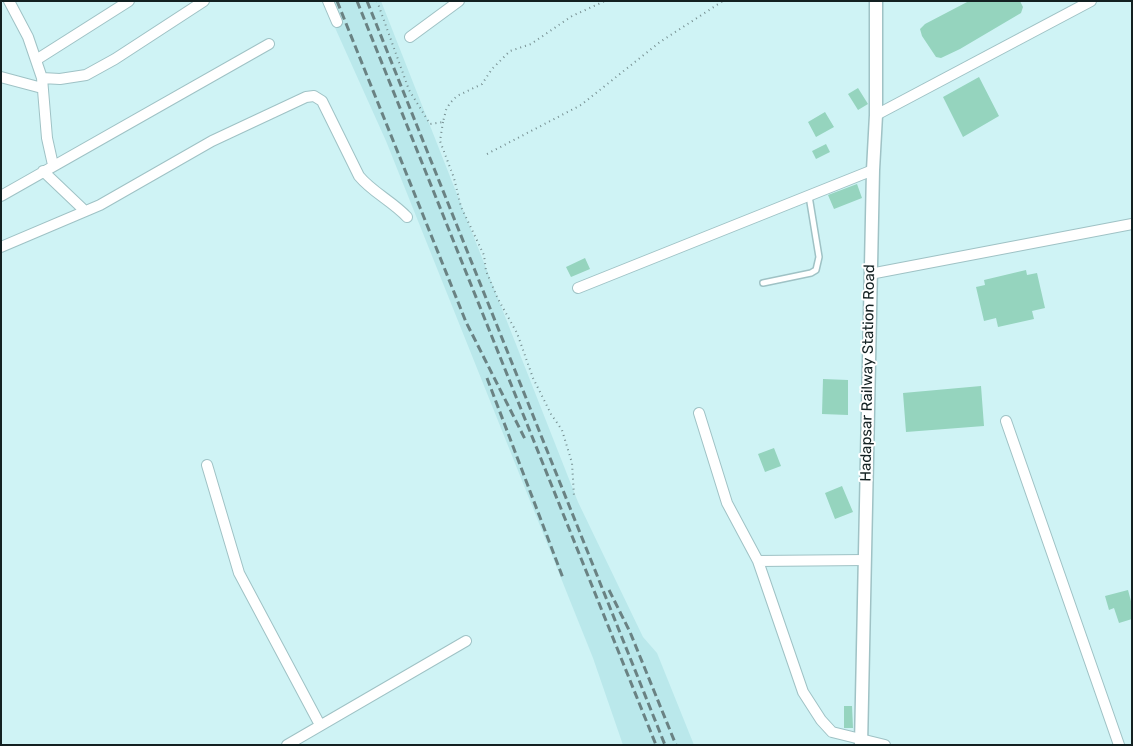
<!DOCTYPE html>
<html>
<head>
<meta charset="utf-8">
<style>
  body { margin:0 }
  #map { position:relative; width:1133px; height:746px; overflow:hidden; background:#cff3f5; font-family:Rubik,sans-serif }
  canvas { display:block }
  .frame { position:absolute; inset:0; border:2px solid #132021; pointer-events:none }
</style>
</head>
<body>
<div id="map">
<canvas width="1133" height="746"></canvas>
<div class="frame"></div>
</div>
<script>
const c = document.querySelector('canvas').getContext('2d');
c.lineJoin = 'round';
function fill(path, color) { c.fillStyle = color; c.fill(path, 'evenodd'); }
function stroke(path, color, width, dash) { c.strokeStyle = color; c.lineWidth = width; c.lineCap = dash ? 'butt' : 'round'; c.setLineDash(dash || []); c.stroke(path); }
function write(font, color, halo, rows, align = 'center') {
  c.font = font + ' Rubik,sans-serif'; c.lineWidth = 4; c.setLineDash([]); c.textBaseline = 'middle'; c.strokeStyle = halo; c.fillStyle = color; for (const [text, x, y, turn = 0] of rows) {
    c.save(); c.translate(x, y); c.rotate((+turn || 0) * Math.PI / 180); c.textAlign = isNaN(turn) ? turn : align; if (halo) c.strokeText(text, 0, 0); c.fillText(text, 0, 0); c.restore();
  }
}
const built = new Path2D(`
  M323 1H381L578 502 643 637 657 653 694 745H623L593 658 386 141Z`);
const building = new Path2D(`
  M969 1H1020L1023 7 1021 13 960 49 941 58 936 57 922 36 920 29 925 24Z
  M979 77 999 116 963 137 943 97Z
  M858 88 868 104 858 110 848 94Z
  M825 112 834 127 816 137 808 122Z
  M826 144 830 152 816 159 812 151Z
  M857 184 862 198 834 209 828 195Z
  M585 258 590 269 571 277 566 267Z
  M1026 270 1027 275 1037 273 1045 308 1032 311 1034 319 998 327 996 318 984 321 976 287 985 285 984 280Z
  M823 379 848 380V415L822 414Z
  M981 386 984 426 906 432 903 393Z
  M774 448 781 466 765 472 758 454Z
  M842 486 853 512 835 519 825 493Z
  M1128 590 1132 605V619L1119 623 1114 608 1109 610 1105 596Z
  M844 706H852L853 728H844Z`);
const path = new Path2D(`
  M377 1 409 90 430 124 443 122 446 110 450 103 457 96 482 84 492 69 510 51 531 44 572 16 605 1
  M443 122 440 141 454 178 461 207 484 255 486 271 498 299 517 333 533 378 551 414 562 430 572 463 574 496
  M487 154 581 105 660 42 723 1`);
const service = new Path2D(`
  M763 283 811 273 816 270 819 257 809 196`);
const minor = new Path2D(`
  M9 1 28 37 42 78 47 138 53 165
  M328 1 337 22
  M410 37 459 1
  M36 60 129 1
  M1 77 42 88
  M42 78 60 79 86 75 115 59 204 1
  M876 115 1091 1
  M43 171 85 211
  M1 196 269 44
  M1 247 100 205 212 141 306 97 314 96 322 101 359 176C372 192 392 201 407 217
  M870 274 1132 224
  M578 288 873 170
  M699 413 727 503 758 561 803 692 821 720 832 732 885 745
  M1006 421 1119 745
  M207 465 239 573 320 725
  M758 561 865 560
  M287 745 466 641`);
const tertiary = new Path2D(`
  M861 745 873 170 876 115V1`);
const rail = new Path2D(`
  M337 1 466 322 525 439
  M357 1 656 745
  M367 1 665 745
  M487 378 563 578
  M609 590 630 632 676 745`);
const streetNames = [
  ["Hadapsar Railway Station Road",868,373,-89]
];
fill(built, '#bae8eb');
fill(building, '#95d4be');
stroke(service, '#9fc2c5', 8);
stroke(minor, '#9fc2c5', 12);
stroke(tertiary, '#9fc2c5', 15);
stroke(path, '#758e90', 2, [1, 4]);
stroke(service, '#fff', 5);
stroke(minor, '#fff', 10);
stroke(tertiary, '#fff', 12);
stroke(rail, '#6a8283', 3, [8, 4]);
write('15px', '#132021', '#fff', streetNames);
</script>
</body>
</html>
